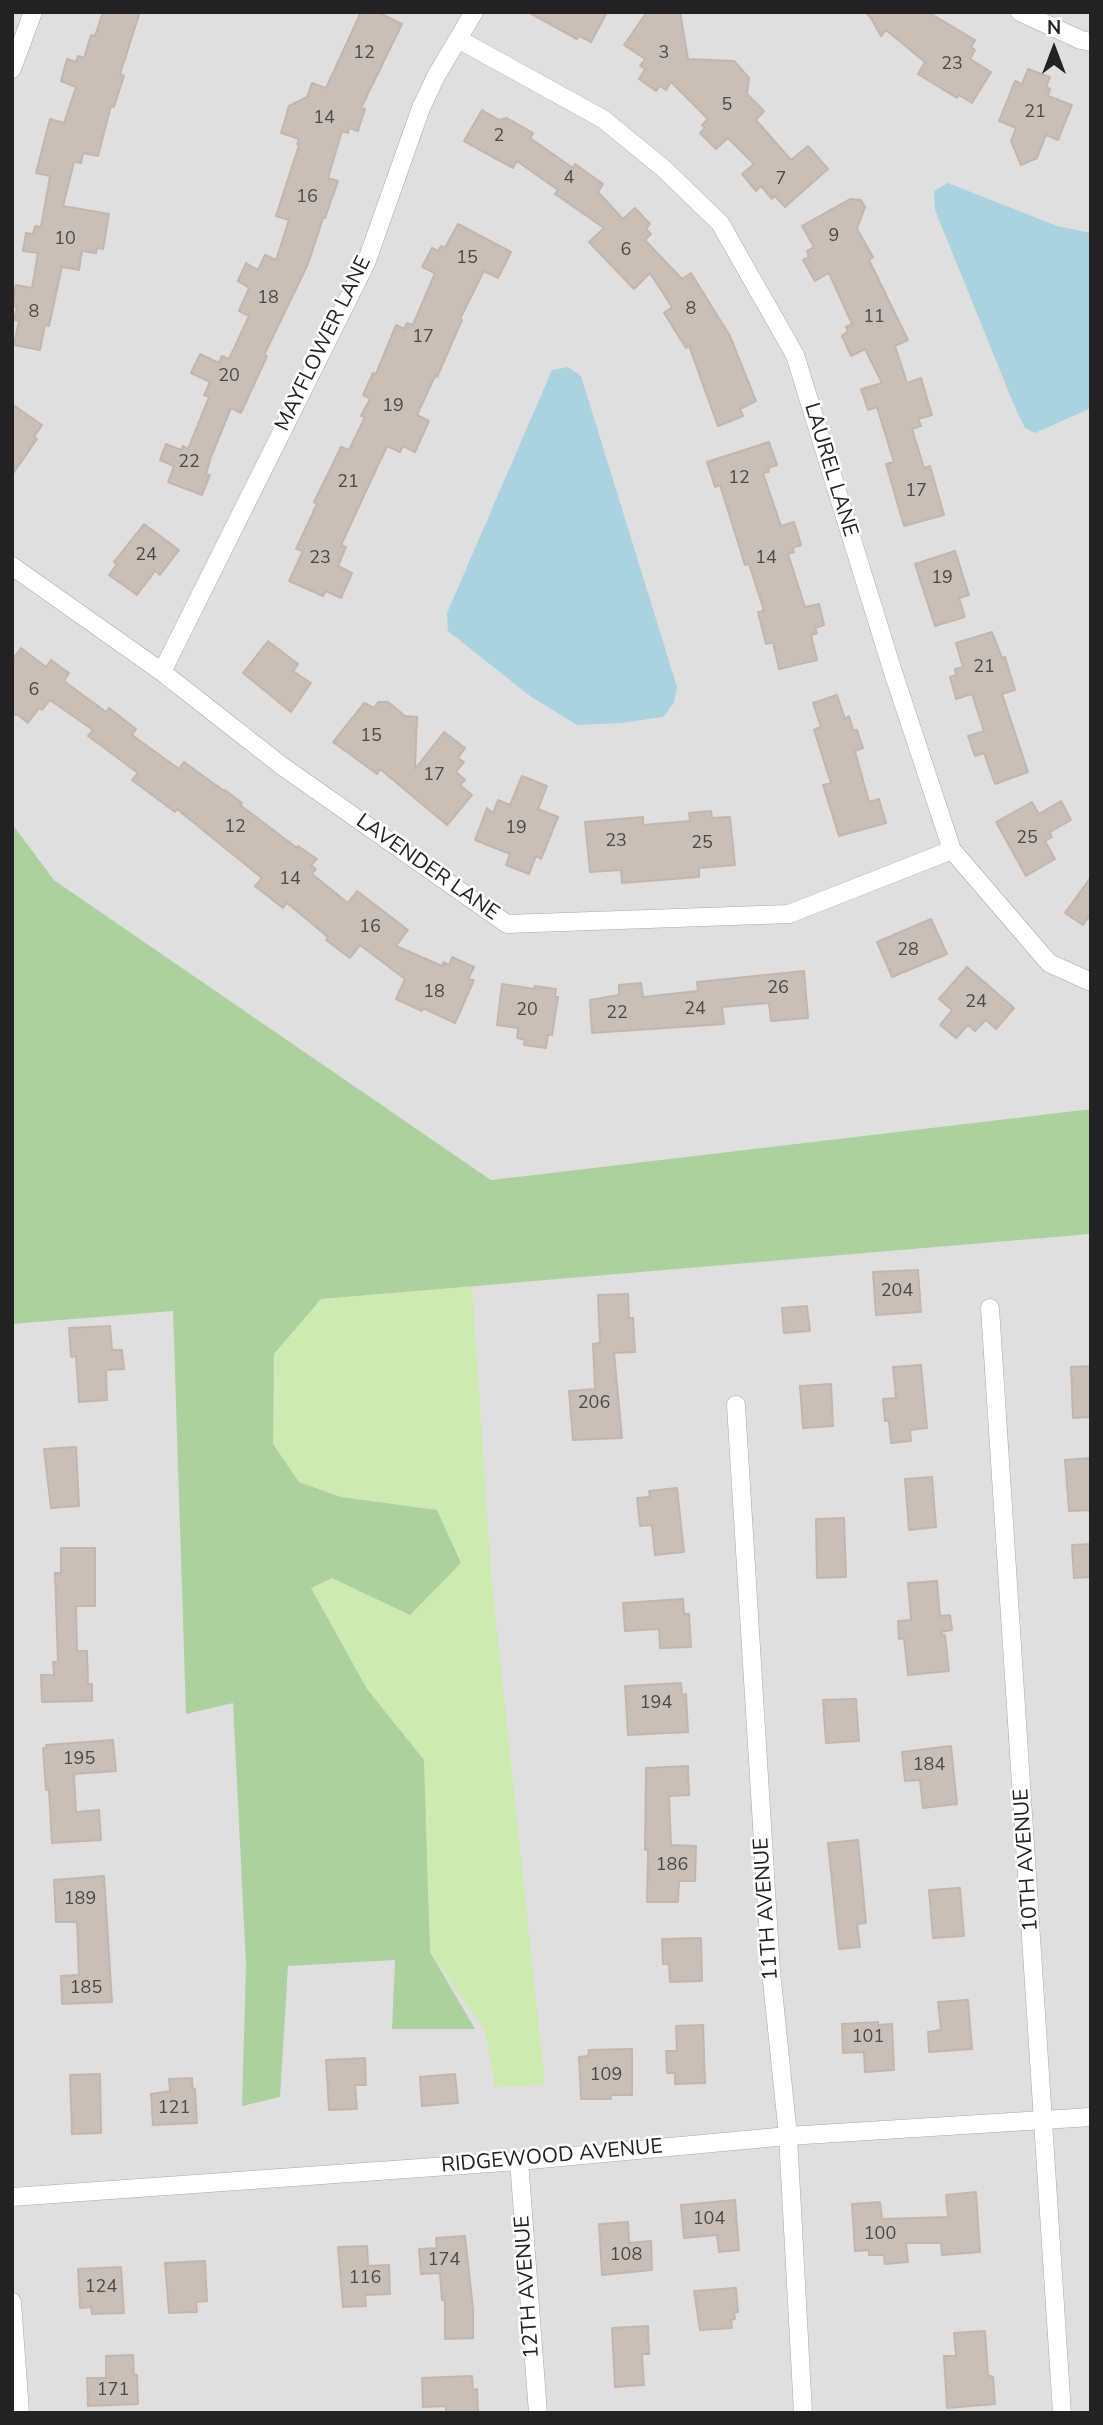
<!DOCTYPE html>
<html>
<head>
<meta charset="utf-8">
<style>
  body { margin:0 }
  #map { position:relative; width:1103px; height:2425px; overflow:hidden; background:#f2efe9; font-family:"Nunito Sans",sans-serif }
  canvas { display:block }
  .frame { position:absolute; inset:0; border:14px solid #222; pointer-events:none }
  .north { position:absolute; left:1019px; top:14px; width:70px; height:70px; -webkit-text-stroke:5px #fff; paint-order:stroke; rotate:0deg; font-size:19px; font-weight:700; line-height:28px; text-align:center; color:#222 }
  .north::after { content:''; display:block; margin:auto; width:24px; height:32px; background:#222; clip-path:polygon(50% 0,100% 100%,50% 72%,0 100%) }
</style>
</head>
<body>
<div id="map">
<canvas width="1103" height="2425"></canvas>
<div class="frame"></div>
<div class="north">N</div>
</div>
<script>
const c = document.querySelector('canvas').getContext('2d');
c.lineJoin = 'round';
function fill(path, color) { c.fillStyle = color; c.fill(path, 'evenodd'); }
function stroke(path, color, width, dash) { c.strokeStyle = color; c.lineWidth = width; c.lineCap = dash ? 'butt' : 'round'; c.setLineDash(dash || []); c.stroke(path); }
function write(font, color, halo, rows, align = 'center') {
  c.font = font + ' "Nunito Sans",sans-serif'; c.lineWidth = 5; c.setLineDash([]); c.textBaseline = 'middle'; c.strokeStyle = halo; c.fillStyle = color; for (const [text, x, y, turn = 0] of rows) {
    c.save(); c.translate(x, y); c.rotate((+turn || 0) * Math.PI / 180); c.textAlign = isNaN(turn) ? turn : align; if (halo) c.strokeText(text, 0, 0); c.fillText(text, 0, 0); c.restore();
  }
}
const residential = new Path2D(`
  M12 12H1091V1109L491 1180 12 851Z
  M1091 1234V2413H12V1324Z`);
const grass = new Path2D(`
  M472 1286 491 1573 545 2085 495 2087 485 2031 430 1952 424 1760 367 1689 311 1588 332 1578 410 1615 437 1510 341 1497 299 1482 273 1444 274 1354 321 1299Z`);
const forest = new Path2D(`
  M12 824 54 880 491 1180 1091 1109V1234L321 1299 274 1354 273 1444 299 1482 341 1497 437 1510 461 1563 410 1615 332 1578 311 1588 367 1689 424 1760 430 1952 475 2029H392L395 1960 288 1966 280 2097 242 2106 246 1965 233 1703 186 1714 173 1311 12 1324Z`);
const water = new Path2D(`
  M948 183 1057 226 1091 233V408L1035 433 1025 428 1016 410 935 210 934 191Z
  M568 367 581 376 677 687 674 703 663 717 620 723 577 725 530 696 448 631 447 613 552 370Z`);
const building = new Path2D(`
  M103 12H140L120 74 124 76 114 107 111 106 98 156 83 153 81 163 74 162 63 206 109 214 103 249 97 248 96 253 82 251 79 270 62 267 49 326 45 325 40 350 14 345 19 321 14 320 17 307 12 306 16 285 32 288 38 253 23 251 26 233 33 234 35 226 41 227 50 176 36 173 50 119 64 123 76 87 61 81 67 59 76 62 78 56 84 58 91 35 95 36Z
  M361 12H377L402 24 361 108 365 109 358 131 349 128 348 133 342 131 328 178 338 181 325 218H323L308 264 264 355 267 356 241 413 231 408 211 457 206 474 210 475 202 495 168 482 174 466 160 460 166 444 181 450 183 446 188 449 209 397 204 395 210 382 191 373 200 354 219 363 222 356 229 359 249 316 239 311 249 288 238 281 246 263 258 270 265 255 276 260 289 220 276 216 299 145 297 144 299 139 281 133 289 106 307 97 312 83 326 88Z
  M528 12H607L591 42 579 36 577 39Z
  M647 12H680L688 59 734 61 749 78 747 94 764 111 756 120 791 160 808 146 828 169 785 207 775 196 772 199 761 186 756 191 742 174 754 164 728 138 716 149 700 133 705 128 702 125 708 119 671 82 666 90 660 86 656 91 639 79 645 69 640 66 645 59 624 45Z
  M865 12H928L975 40 971 47 975 50 970 59 991 72 972 103 959 95 957 98 918 74 925 62 886 30 881 36 871 18Z
  M1028 69 1050 77 1046 87 1050 89 1048 96 1072 105 1058 140 1046 135 1037 158 1021 165 1011 141 1016 128 999 121 1015 81 1022 84Z
  M482 110 499 120 507 118 533 133 530 138 573 168 575 164 603 184 598 192 623 219 635 208 650 224 646 229 651 234 645 240 682 279 691 273 730 336 756 401 740 409 743 416 718 426 689 346 686 348 664 313 672 307 650 273 634 289 589 242 604 228 555 194 558 190 517 161 513 168 464 141Z
  M850 199 861 200 865 207 857 229 873 257 869 260 908 340 895 346 907 383 921 378 932 415 918 419 921 426 912 429 924 468 930 466 944 515 904 526 886 464 894 462 877 407 868 410 861 389 882 383 865 349 851 356 842 336 848 331 846 327 852 324 829 273 815 281 803 260 809 257 807 251 814 247 802 226Z
  M458 224 511 252 498 278 484 271 460 319 462 320 437 377 435 376 417 415 429 421 415 452 403 446 400 452 387 446 341 545 346 547 338 566 352 573 341 598 326 591 323 596 289 581 303 551 296 549 317 504 314 502 341 447 349 450 365 417 361 416 370 399 363 395 373 373 376 374 396 325 404 329 407 323 413 325 435 273 422 267 432 248 438 251 441 246 445 248Z
  M12 404 42 425 34 437 37 439 12 475Z
  M769 442 777 465 768 468 769 472 763 473 781 526 794 522 801 545 792 548 794 552 788 554 805 607 819 604 824 625 815 628 817 633 811 635 817 660 779 669 773 642 766 644 758 612 764 611 749 564 745 565 720 485 715 487 707 462Z
  M144 524 179 550 160 575 155 571 137 595 109 575 117 564 114 562Z
  M955 551 969 595 959 598 965 617 935 626 915 564Z
  M992 632 1002 658 1005 657 1015 690 1002 694 1028 772 995 784 984 753 975 756 968 736 984 731 972 694 956 699 950 677 956 675 955 669 963 667 956 643Z
  M268 641 298 664 293 671 311 683 291 712 243 673Z
  M21 648 46 667 51 660 69 673 64 681 106 712 109 708 136 729 132 735 179 769 184 762 224 791 225 790 242 803 240 805 297 848 298 846 317 859 311 865 316 869 312 874 348 903 357 891 408 930 396 946 442 966 444 962 449 965 452 957 474 967 468 979 474 980 455 1023 423 1008 422 1011 396 999 405 979 360 945 350 958 326 940 328 937 287 903 283 908 255 886 262 878 177 809 175 812 132 780 138 773 88 736 93 730 50 700 42 710 39 708 28 723 18 715H12V660Z
  M837 695 845 719 849 716 853 730H857L863 748 855 751 869 802 879 799 886 823 839 836 823 785 831 783 814 730 821 727 813 703Z
  M378 702H388L405 716 417 717 415 769 444 732 465 748 458 758 464 762 456 772 465 780 460 785 472 795 447 825 380 769 377 774 333 742 364 703 374 708Z
  M522 776 547 786 538 809 558 817 541 859 536 856 529 874 506 865 510 854 475 840 487 808 493 813 498 800 510 805Z
  M1061 801 1071 820 1050 832 1052 837 1045 841 1055 859 1026 876 996 822 1032 802 1039 814Z
  M711 811 712 818 730 817 735 865 699 868V877L622 883 621 870 590 872 585 822 643 817V825L690 821 689 813Z
  M1091 877V914L1083 925 1065 913Z
  M931 919 947 954 892 977 877 942Z
  M967 967 1014 1008 996 1029 986 1020 975 1031 968 1025 956 1038 940 1025 952 1010 939 999Z
  M804 971 808 1018 771 1021 769 1003 722 1007 724 1024 592 1033 590 1000 619 995V985L641 983 643 997 698 991 697 982Z
  M502 984 534 989 535 986 556 989 555 997H558L552 1035H548L546 1048 524 1045 525 1040 517 1038 518 1028 497 1025Z
  M918 1270 921 1312 876 1315 873 1272Z
  M628 1294 629 1318H633L635 1352 614 1353 622 1438 573 1440 569 1391 595 1389 593 1344 600 1343 598 1295Z
  M807 1306 810 1331 784 1333 782 1308Z
  M110 1326 112 1350H122L124 1369 106 1370 107 1400 79 1402 76 1356 71 1357 69 1328Z
  M921 1365 927 1428 910 1430 911 1441 891 1443 889 1421H885L883 1399 896 1398 893 1367Z
  M1091 1366V1417L1073 1418 1071 1367Z
  M831 1384 833 1426 803 1428 800 1386Z
  M76 1447 79 1506 51 1508 44 1449Z
  M1091 1458V1510L1069 1511 1065 1460Z
  M932 1477 936 1527 909 1530 905 1479Z
  M677 1488 684 1552 655 1555 652 1525 640 1526 637 1498 650 1497 649 1491Z
  M844 1518 846 1577 817 1578 816 1519Z
  M1091 1544V1577L1074 1578 1072 1545Z
  M61 1548H95V1606H76L77 1651H87L88 1684H92V1701L42 1702 41 1675H54L53 1662H58L55 1573H61Z
  M937 1581 940 1616 950 1615 952 1630 941 1632 942 1635H945L949 1671 908 1675 904 1638 899 1639 898 1621 911 1620 908 1583Z
  M683 1599 684 1614H689L691 1647 660 1648 659 1629 625 1631 623 1603Z
  M681 1683 682 1695 686 1694 688 1732 628 1735 625 1686Z
  M856 1699 859 1741 826 1743 823 1700Z
  M113 1740 116 1771 74 1774 76 1812 99 1810 101 1840 52 1843 49 1790H46L43 1748H47L46 1745Z
  M951 1746 957 1804 923 1808 920 1780 905 1781 902 1752Z
  M688 1766 689 1795 669 1796 671 1845 696 1846 695 1881H679L678 1902H647L648 1849 645 1850 646 1768Z
  M858 1840 866 1923 857 1924 860 1947 839 1949 828 1843Z
  M104 1876 112 2002 62 2004 61 1976 79 1975 77 1922H56L54 1880Z
  M960 1888 964 1936 933 1938 929 1890Z
  M701 1938 702 1981 670 1982 669 1964H663L662 1939Z
  M968 2000 972 2049 929 2052 928 2032 941 2030 938 2002Z
  M878 2022V2025L892 2024 894 2070 865 2072 864 2052 843 2053 842 2024Z
  M703 2025 705 2083 675 2084V2073H667L666 2051H677L676 2026Z
  M632 2049V2095H611V2099H581L579 2057 588 2056 589 2050Z
  M365 2058 366 2085H355L357 2109 329 2110 326 2060Z
  M100 2074 101 2133 72 2134 70 2075Z
  M455 2074 458 2103 422 2106 420 2077Z
  M192 2078 193 2090 195 2089 197 2123 153 2125 151 2094 170 2091 169 2079Z
  M976 2192 980 2252 942 2255 941 2243H906L908 2262 885 2264 884 2255H869V2250L855 2251 852 2204 880 2202 882 2219 948 2217 946 2195Z
  M735 2200 739 2250 719 2252 717 2235 684 2238 681 2205Z
  M628 2222 629 2243 651 2241 652 2270 602 2275 599 2224Z
  M465 2236 473 2309V2338L445 2339V2300H442L440 2273 421 2274 419 2249 437 2248 436 2238Z
  M367 2246 368 2266 389 2265 390 2294 365 2295 366 2306 343 2307 338 2247Z
  M205 2261 207 2301 196 2302 197 2312 169 2313 165 2263Z
  M121 2267 124 2313 92 2314 91 2307 80 2308 78 2269Z
  M736 2288 738 2312H734L735 2319 731 2320 732 2328 700 2330 694 2291Z
  M648 2326 649 2354H642L644 2385 615 2387 612 2328Z
  M985 2331 988 2375 993 2377 995 2404 947 2408 944 2356H956L954 2333Z
  M133 2355 134 2375H137L138 2404 88 2406 87 2378H106V2356Z
  M472 2376 473 2390 477 2389 478 2413H446V2406L423 2407 422 2378Z`);
const minor = new Path2D(`
  M1020 12 1081 40 1091 42
  M458 39 603 119 663 168 720 223 795 355 892 669 952 850 1049 963 1091 982
  M12 69 33 12
  M12 566 162 672 282 766 507 924 789 914 952 850
  M162 672 366 263 421 108 436 76 474 12
  M990 1308 1062 2413
  M736 1405 771 1971 788 2136 803 2413
  M519 2161 538 2413
  M12 2197 519 2161 788 2136 1091 2117
  M12 2302 20 2413`);
const numberNames = [
  ["12",364,54],
  ["3",664,54],
  ["23",952,65],
  ["5",727,106],
  ["21",1035,113],
  ["14",324,119],
  ["2",499,137],
  ["4",569,179],
  ["7",781,180],
  ["16",307,198],
  ["9",834,237],
  ["10",65,240],
  ["6",626,251],
  ["15",467,259],
  ["18",268,299],
  ["8",691,310],
  ["8",34,313],
  ["11",874,318],
  ["17",423,338],
  ["20",229,377],
  ["19",393,407],
  ["22",189,463],
  ["12",739,479],
  ["21",348,483],
  ["17",916,492],
  ["24",146,556],
  ["23",320,559],
  ["14",766,559],
  ["19",942,579],
  ["21",984,668],
  ["6",34,691],
  ["15",371,737],
  ["17",434,776],
  ["12",235,828],
  ["19",516,829],
  ["25",1027,839],
  ["23",616,842],
  ["25",702,844],
  ["14",290,880],
  ["16",370,928],
  ["28",908,951],
  ["26",778,989],
  ["18",434,993],
  ["24",976,1003],
  ["24",695,1010],
  ["20",527,1011],
  ["22",617,1014],
  ["204",897,1292],
  ["206",594,1404],
  ["194",656,1704],
  ["195",79,1760],
  ["184",929,1766],
  ["186",672,1866],
  ["189",80,1900],
  ["185",86,1989],
  ["101",868,2038],
  ["109",606,2076],
  ["121",174,2109],
  ["104",709,2220],
  ["100",880,2235],
  ["108",626,2256],
  ["174",444,2261],
  ["116",365,2279],
  ["124",101,2288],
  ["171",113,2391]
];
const streetNames = [
  ["MAYFLOWER LANE",324,344,-64],
  ["LAUREL LANE",830,470,73],
  ["LAVENDER LANE",427,868,35],
  ["10TH AVENUE",1027,1860,-94],
  ["11TH AVENUE",767,1909,-94],
  ["RIDGEWOOD AVENUE",552,2157,-5],
  ["12TH AVENUE",528,2287,-94]
];
fill(residential, '#e0dfdf');
fill(grass, '#cdebb0');
fill(forest, '#add19e');
fill(water, '#aad3df');
fill(building, '#c7bfb8');
stroke(building, '#c4b6ab', 2);
stroke(minor, '#a9a9a9', 19);
stroke(minor, '#fff', 18);
write('18px', '#4b4948', null, numberNames);
write('21px', '#222', '#fff', streetNames);
</script>
</body>
</html>
